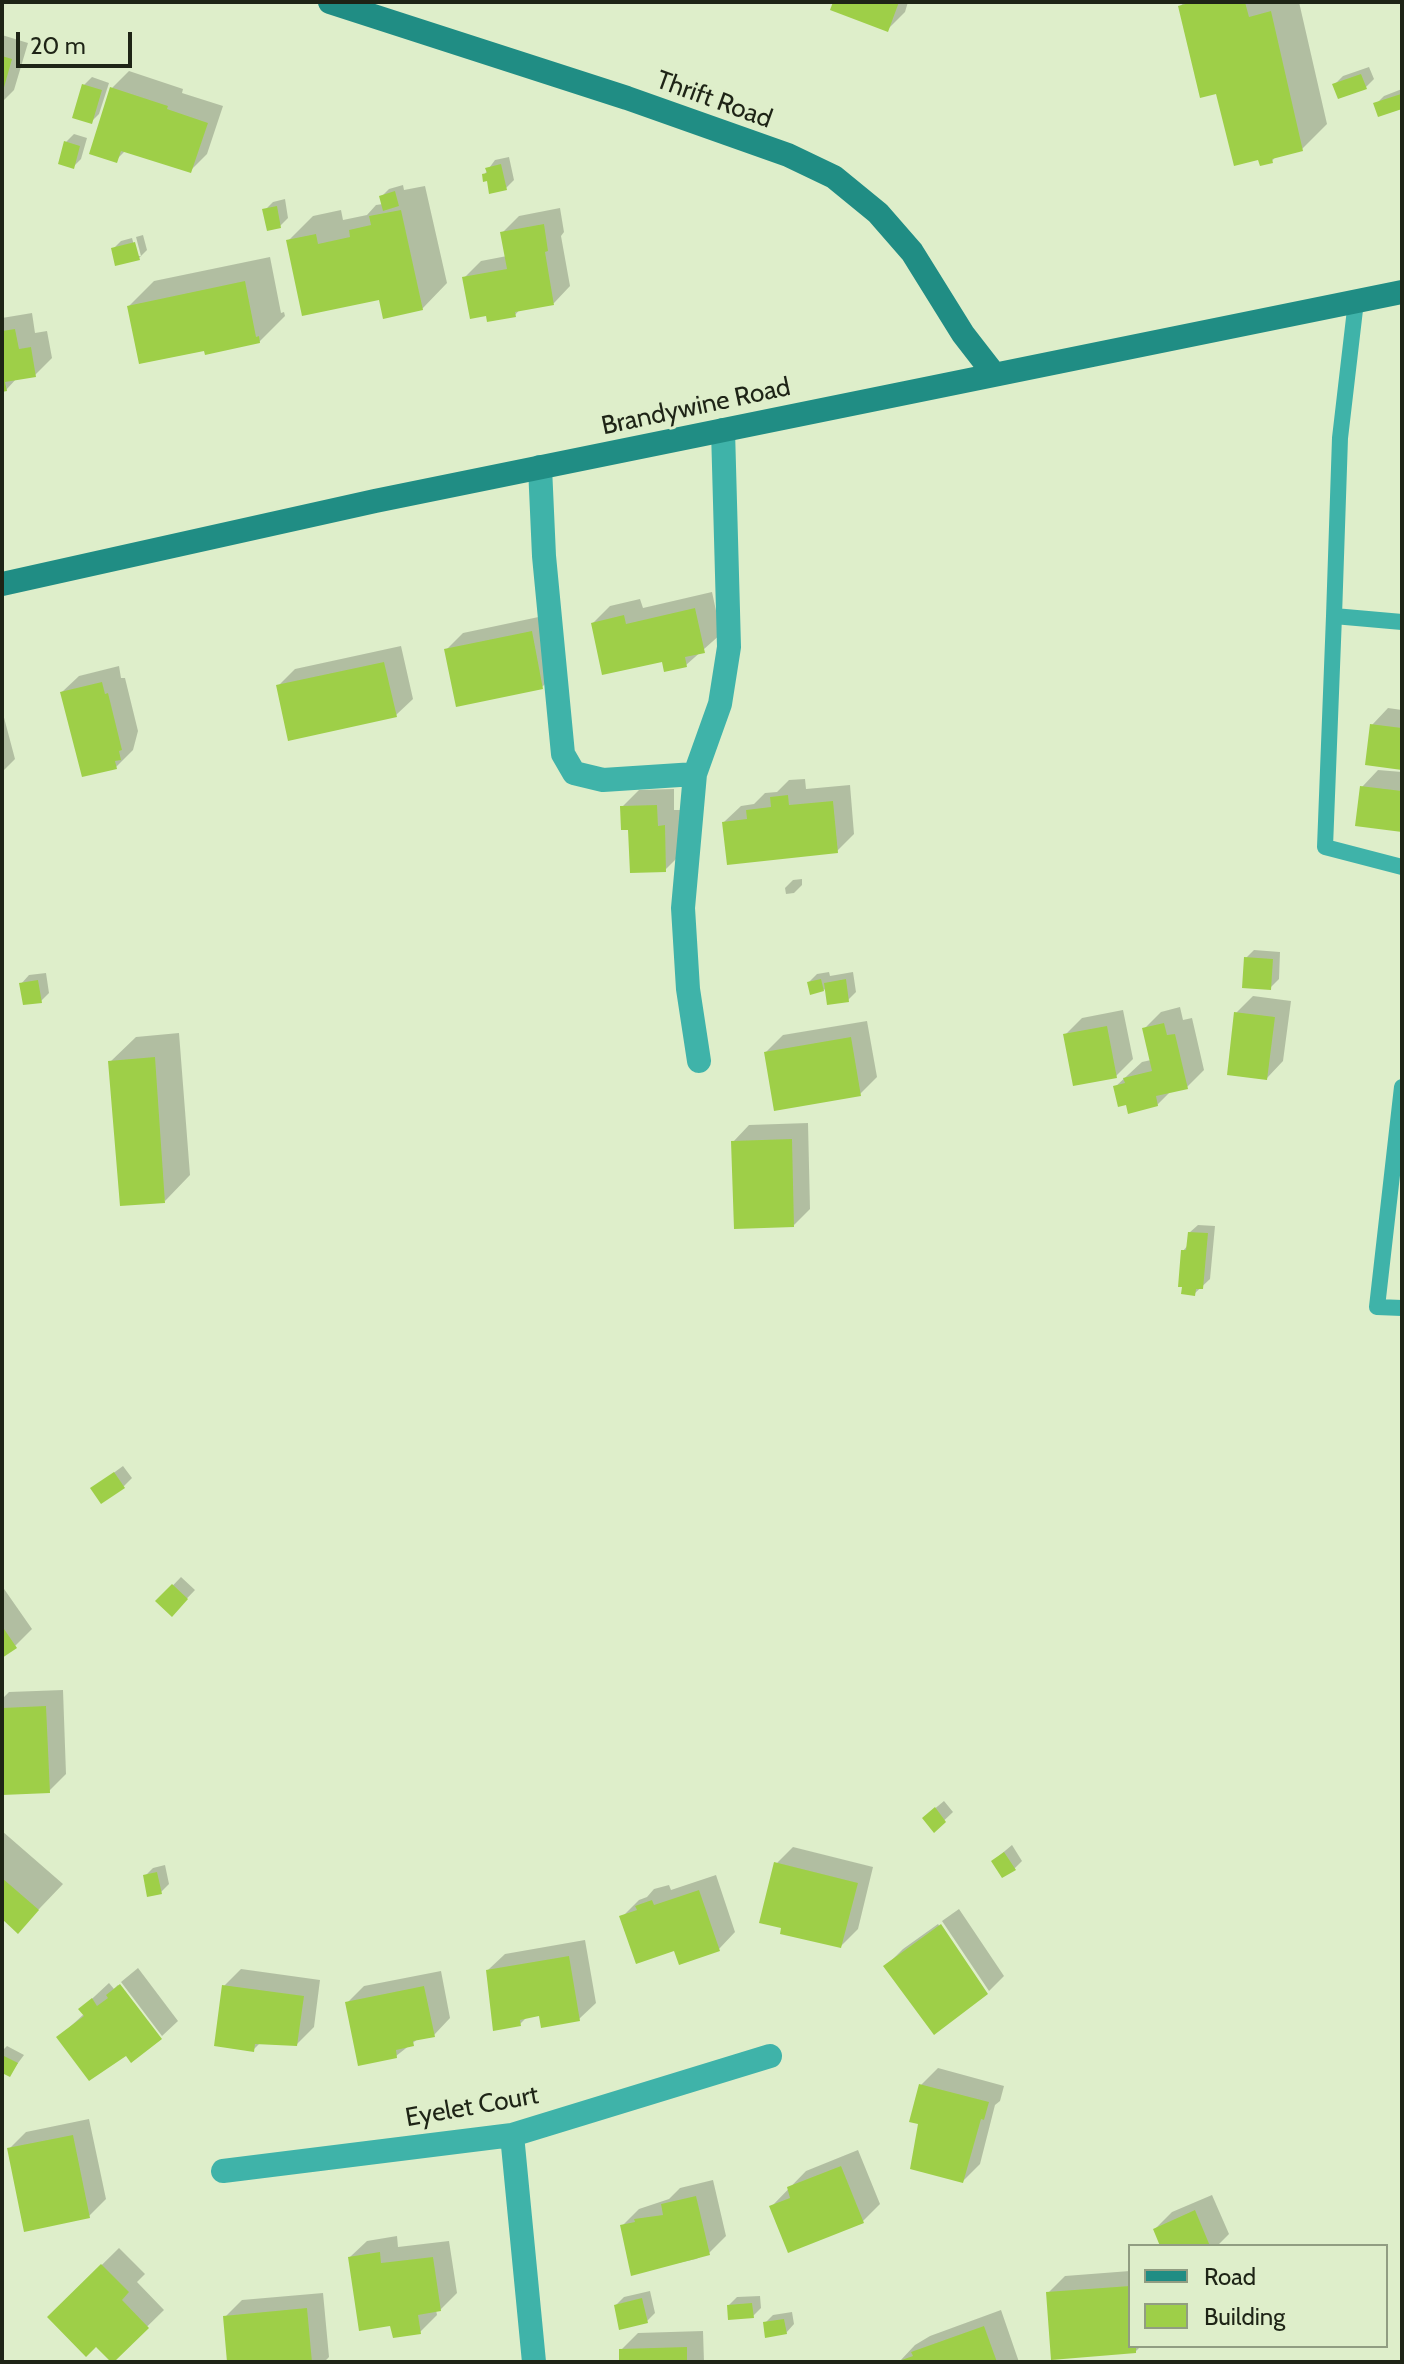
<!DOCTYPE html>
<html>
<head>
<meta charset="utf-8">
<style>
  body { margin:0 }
  #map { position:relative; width:1404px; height:2364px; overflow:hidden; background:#deeeca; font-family:Cabin,sans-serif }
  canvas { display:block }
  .frame { position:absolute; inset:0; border:4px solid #1e2416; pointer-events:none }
  .legend { position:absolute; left:1128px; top:2244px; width:260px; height:104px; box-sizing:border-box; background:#deeeca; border:2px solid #919d82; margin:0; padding:10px 14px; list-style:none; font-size:24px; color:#1e2416 }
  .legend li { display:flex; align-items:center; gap:16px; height:40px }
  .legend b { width:40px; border:2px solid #919d82 }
  .scale { position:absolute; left:16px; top:32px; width:116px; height:36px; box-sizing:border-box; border:4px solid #1e2416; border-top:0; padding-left:10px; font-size:24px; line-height:28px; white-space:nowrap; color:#1e2416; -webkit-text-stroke:6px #deeeca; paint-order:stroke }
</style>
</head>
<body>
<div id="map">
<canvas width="1404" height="2364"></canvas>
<div class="frame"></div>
<ul class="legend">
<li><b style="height:10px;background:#208d84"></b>Road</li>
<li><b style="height:22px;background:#9ecf48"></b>Building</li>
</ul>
<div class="scale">20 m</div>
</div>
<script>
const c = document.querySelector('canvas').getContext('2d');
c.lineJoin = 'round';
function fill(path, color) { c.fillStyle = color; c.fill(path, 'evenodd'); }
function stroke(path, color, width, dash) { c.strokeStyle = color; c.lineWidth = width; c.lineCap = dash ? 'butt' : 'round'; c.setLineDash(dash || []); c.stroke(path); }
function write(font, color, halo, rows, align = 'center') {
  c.font = font + ' Cabin,sans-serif'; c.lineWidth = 6; c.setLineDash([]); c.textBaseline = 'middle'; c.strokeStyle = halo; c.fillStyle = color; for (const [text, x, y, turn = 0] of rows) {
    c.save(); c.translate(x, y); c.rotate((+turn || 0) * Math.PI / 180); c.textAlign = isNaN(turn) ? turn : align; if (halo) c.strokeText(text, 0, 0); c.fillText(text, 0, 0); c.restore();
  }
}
const shadow = new Path2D(`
  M835 2H908L905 12 888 29Z
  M1185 2H1299L1327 124 1302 149 1277 155 1272 161 1218 92 1180 6Z
  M2 35 28 43 14 90 2 102Z
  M1369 67 1374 79 1366 87 1335 84 1343 76Z
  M129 71 183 89 182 93 223 106 207 154 190 171 126 150 116 160 112 88Z
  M92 77 109 83 99 114 91 122 84 85Z
  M1402 89V107L1379 114 1376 104 1384 96Z
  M74 134 87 138 81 159 73 167 66 142Z
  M509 157 514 180 506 188 484 175 495 160Z
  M403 185 404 190 425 186 447 283 422 309 380 297 288 241 313 216 341 210 343 220 367 215 376 205 383 204 381 197 389 189Z
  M285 199 288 218 280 226 265 210 273 202Z
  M560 208 564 232 561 236 570 286 554 303 521 308 515 315 464 278 481 261 507 256 502 233 519 216Z
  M143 235 147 250 139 258 113 249 121 241 132 238 137 256H141L136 237Z
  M270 257 281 313 284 312 285 316 259 342 129 306 154 281Z
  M32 313 35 333 47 331 52 358 35 375 17 378 6 390H2V318Z
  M712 592 721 634 686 665 664 659 593 623 610 606 640 599 643 608Z
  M548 615 559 670 542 687 446 650 463 633Z
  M401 646 413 699 396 715 278 686 295 669Z
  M119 666 121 678H125L138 731 133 750 116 767 62 692 79 676Z
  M1388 708 1402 710V768L1372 725Z
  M2 710 15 759 2 772Z
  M1378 770 1402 772V830L1362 787Z
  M805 779 806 789 850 785 854 834 837 851 724 822 741 806 754 804 765 793 777 792 789 780Z
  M674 789V810H681L682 853 665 870 630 828 622 807 639 790Z
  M802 879V885L794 893 786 894 785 888 793 880Z
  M1254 950 1280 952 1279 979 1271 987 1246 958Z
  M829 972 830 976 853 972 856 992 848 1000 827 989 811 992 809 982 817 974Z
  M46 973 49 993 41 1001 21 984 29 975Z
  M1253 996 1291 1001 1283 1061 1267 1078 1236 1013Z
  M1180 1007 1183 1020 1192 1018 1204 1070 1187 1087 1171 1091 1157 1105 1128 1103 1115 1087 1142 1062 1151 1060 1144 1029 1161 1012Z
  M1123 1010 1133 1059 1116 1076 1065 1035 1082 1018Z
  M867 1021 877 1077 860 1094 766 1052 783 1035Z
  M179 1033 190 1175 165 1201 110 1062 136 1037Z
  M808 1123 810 1209 794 1225 733 1142 749 1125Z
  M1198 1225 1215 1226 1210 1279 1194 1294 1183 1251 1188 1245 1189 1233Z
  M123 1466 132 1478 124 1486 93 1488Z
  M181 1577 195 1590 172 1614 158 1601Z
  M2 1586 32 1629 15 1646 2 1655Z
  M63 1690 66 1774 49 1791 2 1793V1699L9 1692Z
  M944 1801 953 1812 934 1830 932 1811Z
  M2 1831 63 1884 18 1931 2 1917Z
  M1012 1845 1022 1861 1014 1869 993 1861Z
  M793 1847 873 1867 858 1929 841 1946 776 1864Z
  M165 1865 169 1884 161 1892 145 1876 153 1868Z
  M716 1875 735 1932 719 1949 676 1948 622 1917 639 1900 647 1897 654 1889 669 1885 671 1890Z
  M959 1909 1004 1976 989 1991 942 1921Z
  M938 1924 985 1993 886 1966 903 1949Z
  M585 1940 596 2003 579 2019 540 2014 528 2016 520 2024 488 1970 505 1954Z
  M138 1968 178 2021 162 2036 121 1982Z
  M241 1969 320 1980 314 2027 297 2044 261 2042 254 2049 224 1986Z
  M441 1971 450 2018 434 2035 419 2038 396 2056 347 2003 364 1986Z
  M109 1983 114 1989 118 1985 159 2039 127 2054 59 2037 84 2014 81 2009Z
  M7 2046 24 2055 9 2075 2 2071V2051Z
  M938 2068 1004 2086 1000 2101 995 2105 980 2164 963 2181 920 2123 921 2085Z
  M89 2119 106 2199 89 2216 9 2149 26 2132Z
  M858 2150 880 2204 863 2221 771 2207 806 2171Z
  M713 2180 726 2236 709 2253 696 2259 633 2273 622 2226 639 2209 669 2199 680 2188Z
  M1212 2195 1229 2234 1217 2246H1162L1155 2229 1172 2212Z
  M397 2236 398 2247 449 2241 457 2293 440 2310H436L437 2315 420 2332 392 2324 350 2257 367 2241Z
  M119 2248 145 2274 137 2282 164 2310 112 2361 96 2344 49 2317Z
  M1130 2271V2346H1141L1136 2351 1048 2293 1065 2276Z
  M650 2291 655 2313 647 2321 616 2305 624 2297Z
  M323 2293 329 2357 324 2362H229L225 2317 242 2300Z
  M760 2296 761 2308 753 2316 729 2305 737 2297Z
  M1001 2310 1019 2362H899L915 2345 930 2336Z
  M792 2312 794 2324 786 2333 765 2323 773 2315Z
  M703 2331 704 2362H621V2350L638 2333Z`);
const building = new Path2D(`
  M833 2H899L888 32 830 10Z
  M1193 2H1245L1249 17 1271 11 1303 151 1272 159 1273 163 1260 166 1258 160 1234 166 1216 94 1200 98 1178 6Z
  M2 56 12 59 3 91H2Z
  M1361 74 1367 89 1338 99 1332 84Z
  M82 84 102 90 92 124 72 118Z
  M110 87 168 106 167 109 208 123 191 173 121 151 117 163 89 154Z
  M1401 94 1402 109 1378 117 1373 103Z
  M64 141 80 146 74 169 58 164Z
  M501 164 507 190 489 194 487 181 483 182 482 174 487 173 485 168Z
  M395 191 399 206 383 211 379 196Z
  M277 206 281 228 267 231 262 209Z
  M401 210 423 310 383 319 379 300 302 316 286 240 316 234 318 244 350 237 349 230 371 225 369 216Z
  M544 224 548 251 545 252 554 305 515 312 516 317 487 322 486 316 470 319 462 277 507 269 500 232Z
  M135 242 140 260 115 266 111 248Z
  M245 281 256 337 259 336 260 343 205 355 204 351 139 364 127 306Z
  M15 329 19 349 31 347 36 377 5 382 7 391 2 392V331Z
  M695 608 705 653 685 657 687 667 664 672 662 662 602 675 591 623 624 615 626 624Z
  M532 631 543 689 456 707 444 649Z
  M384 662 397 717 288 741 276 685Z
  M102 682 105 694 108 693 122 750 119 751 121 760 115 761 117 769 82 777 60 692Z
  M1370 724 1402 728V770L1365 765Z
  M1360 786 1402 791V832L1355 826Z
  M788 795 789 805 833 801 838 853 727 865 722 822 747 819 746 810 771 807 770 797Z
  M657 805 658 826 665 825 666 872 630 873 628 830H621L620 806Z
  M1244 957 1273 959 1271 990 1242 988Z
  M821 979 824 991 810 995 807 982Z
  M846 979 849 1002 827 1005 824 983Z
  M38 980 42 1003 23 1005 19 983Z
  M1234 1012 1275 1017 1267 1080 1227 1075Z
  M1164 1023 1167 1035 1175 1034 1188 1089 1156 1096 1158 1106 1128 1114 1126 1105 1118 1107 1113 1086 1125 1083 1123 1078 1152 1071 1142 1028Z
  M1107 1026 1117 1078 1073 1086 1063 1034Z
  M851 1037 861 1096 774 1111 764 1052Z
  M155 1057 165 1203 120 1206 108 1061Z
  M792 1139 794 1227 734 1229 731 1141Z
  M1188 1232 1208 1233 1203 1289H1196L1195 1296 1181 1294 1182 1287H1178L1181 1250H1186Z
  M114 1472 125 1488 101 1504 90 1488Z
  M172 1584 188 1599 172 1617 155 1601Z
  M2 1626 17 1648 2 1658Z
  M46 1706 50 1793 2 1795V1708Z
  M935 1807 946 1822 934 1833 922 1818Z
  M1004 1852 1016 1870 1002 1878 991 1861Z
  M774 1862 858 1883 841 1948 780 1934 781 1928 759 1923Z
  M157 1872 162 1894 147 1897 143 1875Z
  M2 1878 39 1910 18 1934 2 1919Z
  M699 1890 720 1951 679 1965 674 1951 636 1964 619 1916 637 1910 635 1906 652 1900 654 1905Z
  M941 1924 988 1994 934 2035 883 1966Z
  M569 1956 580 2021 541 2028 539 2016 520 2020 521 2026 493 2031 486 1970Z
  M120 1984 162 2039 131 2063 126 2056 89 2081 56 2037 84 2016 78 2009 92 1998 97 2006 108 1998 106 1995Z
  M222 1985 304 1996 297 2046 255 2044 254 2052 214 2046Z
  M424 1986 435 2037 413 2041 414 2046 396 2050 397 2058 358 2066 345 2002Z
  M2 2055 18 2063 10 2077 2 2073Z
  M919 2084 989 2102 984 2120 981 2119 963 2183 910 2169 918 2124 909 2122Z
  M73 2135 90 2218 24 2232 7 2148Z
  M841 2166 864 2223 788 2253 769 2206 790 2198 787 2187Z
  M696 2196 710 2255 631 2276 620 2225 635 2222 634 2219 663 2215 661 2204Z
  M1195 2210 1210 2246H1160L1153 2229Z
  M380 2252 381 2263 433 2257 441 2311 418 2315 421 2334 393 2338 390 2326 359 2331 348 2257Z
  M101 2264 129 2292 122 2300 149 2328 114 2362H111L96 2347 86 2357 47 2317Z
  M1130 2286V2346H1136V2353L1051 2360 1046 2292Z
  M642 2298 648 2323 619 2330 614 2305Z
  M752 2303 754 2318 728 2320 727 2305Z
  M307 2308 312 2362H227L223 2316Z
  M784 2319 787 2334 765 2338 763 2322Z
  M984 2326 997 2362H896L913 2356 911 2352Z
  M687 2347V2362H619V2349Z`);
const lane = new Path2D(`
  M1356 301 1340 438 1334 616 1402 622
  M1334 616 1325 847 1402 867
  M1402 1087 1377 1307 1402 1308`);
const street = new Path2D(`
  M540 467 544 556 563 754 574 773 603 780 695 774
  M699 1061 688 989 683 908 695 774 720 704 729 647 723 430
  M512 2135 534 2362
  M223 2171 512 2135 770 2056`);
const secondary = new Path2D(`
  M330 2 627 98 788 155 834 177 878 213 912 252 963 334 994 374
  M2 584 375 501 1402 292`);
const streetNames = [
  ["Thrift Road",714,100,20],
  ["Brandywine Road",696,407,-12],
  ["Eyelet Court",472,2107,-10]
];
fill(shadow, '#0003');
fill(building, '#9ecf48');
stroke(lane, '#3fb3a9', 16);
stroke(street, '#3fb3a9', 24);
stroke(secondary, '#208d84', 24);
write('26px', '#1e2416', '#deeeca', streetNames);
</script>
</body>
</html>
